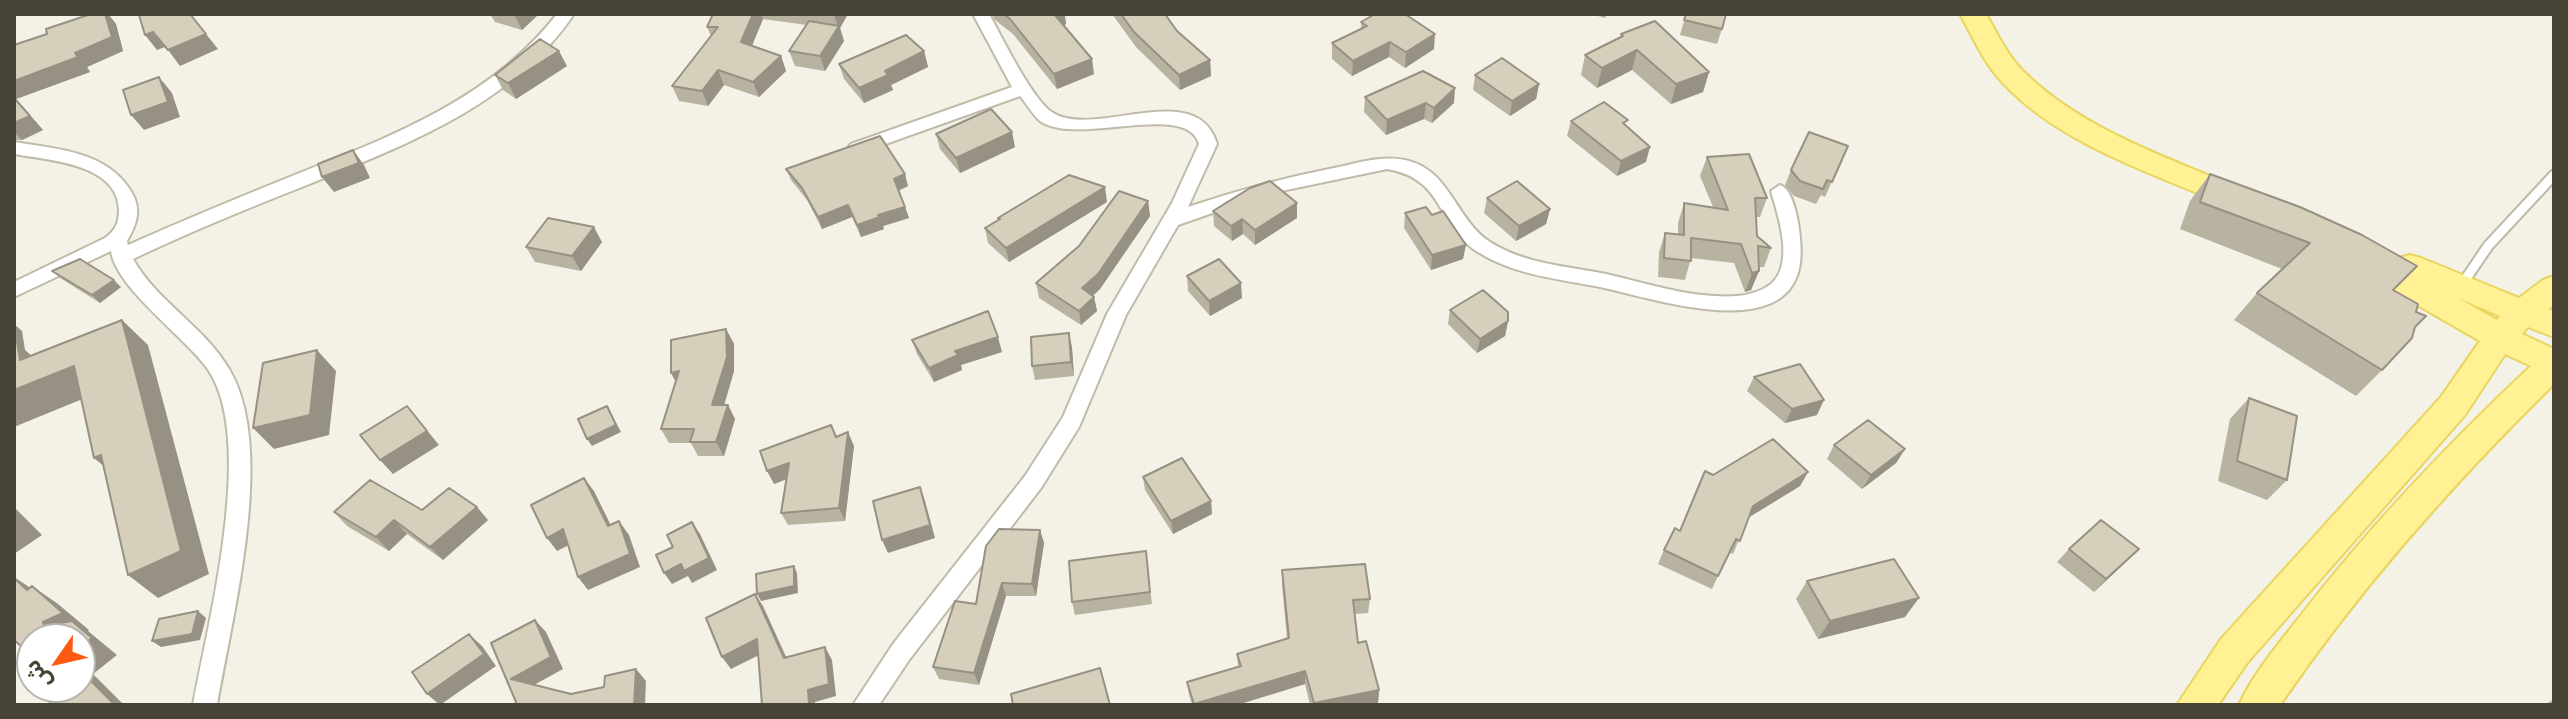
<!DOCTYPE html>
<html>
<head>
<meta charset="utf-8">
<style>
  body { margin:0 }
  #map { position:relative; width:2568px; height:719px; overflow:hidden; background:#f4f2e6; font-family:Commissioner,"Noto Sans Arabic",sans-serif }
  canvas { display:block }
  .frame { position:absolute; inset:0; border:16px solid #474335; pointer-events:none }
  .north { position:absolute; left:16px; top:623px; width:80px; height:80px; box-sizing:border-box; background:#fff; border:2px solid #b5b4ae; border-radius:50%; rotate:236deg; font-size:22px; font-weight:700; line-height:32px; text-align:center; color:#474335 }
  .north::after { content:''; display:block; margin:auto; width:28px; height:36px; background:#ff5912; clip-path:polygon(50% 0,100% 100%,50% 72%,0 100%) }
</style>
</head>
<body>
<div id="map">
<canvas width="2568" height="719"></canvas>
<div class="frame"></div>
<div class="north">ش</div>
</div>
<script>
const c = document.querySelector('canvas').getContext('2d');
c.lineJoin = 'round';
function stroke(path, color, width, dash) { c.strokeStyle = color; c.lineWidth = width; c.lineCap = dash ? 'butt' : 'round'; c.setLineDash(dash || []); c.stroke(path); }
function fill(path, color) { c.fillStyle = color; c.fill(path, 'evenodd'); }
const service = new Path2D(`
  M2461 286 2488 246 2554 175`);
const minor = new Path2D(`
  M557 14H574C512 106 405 145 307 185 248 208 190 232 133 259 157 302 204 326 229 369 277 448 232 616 217 705H193C208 623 257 438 207 368 184 336 116 288 111 251L14 297V282L105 238C115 231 119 223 119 210 118 163 47 160 14 154V142C57 149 108 151 132 193 142 210 136 226 127 241L128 245C184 220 240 197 297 174 393 136 492 98 557 14Z
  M973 14H989C1002 37 1032 100 1053 113 1096 139 1197 77 1217 144L1188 207C1236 191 1283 178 1334 168 1358 163 1381 155 1405 160 1450 169 1455 219 1490 242 1524 264 1567 266 1606 274 1649 284 1693 299 1737 296 1749 295 1762 291 1771 284 1795 263 1778 216 1771 191L1780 185C1797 190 1803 246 1800 263 1789 346 1649 297 1600 287 1559 279 1514 275 1478 252 1435 225 1446 179 1387 169L1267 194 1178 225 1126 315 1079 427 1041 488 909 660 879 705H853L893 644 1025 476 1063 417 1107 314 1172 203 1199 144C1187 100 1077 147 1040 121 1033 115 1026 103 1020 96L863 152H851L848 148 851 144 1012 87Z`);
const primary = new Path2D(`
  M1960 14H1986C1997 33 2007 55 2022 70 2083 132 2176 160 2253 194L2258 201 2253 208 2243 211 2233 208C2156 174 2061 146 2002 82 1984 63 1973 37 1960 14Z
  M2364 249 2396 264 2399 258 2410 255 2421 258 2519 298 2543 280 2554 276V305L2548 309 2554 312V337L2528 327 2522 334 2554 349V384C2453 483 2360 588 2280 705H2239C2253 674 2277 646 2298 619 2368 528 2447 445 2531 366L2505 354 2465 415 2247 663 2218 705H2177L2221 639 2441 397 2480 341 2353 268 2349 260 2353 252ZM2458 298 2500 316 2497 320Z`);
const wall = new Path2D(`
  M91 14H108L116 24 123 51 87 67 90 72 16 99 43 130 22 140H14V45L47 34Z
  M490 14H539L522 30 495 22Z
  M713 14H848L840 28 844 41 825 71 795 66 789 51 807 25 763 19 752 46 781 56 786 71 759 97 724 85 708 106 679 101 672 86 711 36 707 27Z
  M992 14H1069L1065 16 1066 24 1064 25 1094 74 1057 89 1013 34 995 20Z
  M1112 14H1165L1177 31 1210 60 1211 76 1180 90 1136 47Z
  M1591 14H1608L1605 18Z
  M1686 14 1722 29 1717 44 1680 35Z
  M1361 22 1434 49 1405 68 1389 57 1352 76 1332 59V43L1361 29Z
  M1621 34 1709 72 1703 92 1671 104 1632 70 1597 88 1581 75 1585 55 1620 38Z
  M924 51 928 67 891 85 893 90 864 103 844 79 839 64Z
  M567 66 516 99 503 90 495 75Z
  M1475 75 1539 84 1536 99 1510 116 1473 90Z
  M1365 97 1454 103 1432 123 1424 119 1386 135 1364 112Z
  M1571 121 1646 162 1617 176 1567 136Z
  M936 134 1015 147 960 173 940 149Z
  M1848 146 1825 197 1821 195 1816 204 1794 196 1785 185 1791 170Z
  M1707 157 1767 198 1760 217H1756L1757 236 1771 248 1764 267H1759V271L1751 290 1745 292 1734 263 1691 258 1685 280 1658 277 1659 252 1665 233 1678 235V223L1684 203 1713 207 1700 176Z
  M786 169 908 186 899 190 909 218 883 226 884 229 861 237 852 217 822 229 807 200 791 180Z
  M2210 174 2394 290 2416 312 2415 327 2382 370 2356 396 2234 320 2257 293 2282 269 2180 229 2190 201Z
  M1487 198 1550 209 1546 224 1516 241 1484 213Z
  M1148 201 1150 216 1100 289 1093 296 1094 297 1097 311 1081 325 1039 298 1036 283Z
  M1107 202 1009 262 988 243 985 228 998 220V218Z
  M1213 211 1297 218 1255 245 1243 234 1232 241 1214 226Z
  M1405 213 1432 215 1463 259 1431 270 1404 228Z
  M602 242 581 271 535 262 526 247Z
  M52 271 121 287 100 303 60 278Z
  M1187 276 1242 298 1210 316 1188 291Z
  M1450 310 1508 321 1505 336 1477 353 1448 324Z
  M726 329 734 344V371L724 405H728L735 419 724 456H698L691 443H669L661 429 676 382 671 373Z
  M1069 333 1072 348 1074 376 1035 380 1032 366Z
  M912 340 1002 352 961 365 962 370 934 382 917 354Z
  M1754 377 1817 415 1785 423 1747 391Z
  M2249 398 2287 480 2267 500 2218 481 2230 419Z
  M836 437 854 446 845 521 788 525 781 513 786 479 774 484Z
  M1834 445 1905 449 1896 463 1862 489 1827 459Z
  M1808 472 1800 486 1748 518 1733 554 1729 552 1712 589 1658 564 1664 550 1680 531 1713 475Z
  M1143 477 1211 501 1212 514 1173 534 1145 490Z
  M422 510 488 520 443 560 407 534 389 551 347 526 334 512Z
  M1040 530 1044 543 1036 596H1006L979 685 939 679 933 667 976 604Z
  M2069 549H2139L2094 592 2057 562Z
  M1146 551 1152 604 1075 615 1072 602Z
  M1282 570 1370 599 1368 613 1355 614 1358 643 1379 690 1378 703 1370 705H1310L1305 684 1237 705H1192L1189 695 1187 682 1238 667 1237 654 1287 639 1282 585Z
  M1807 581 1905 617 1818 639 1796 599Z
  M2554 699V705H2545L2549 702Z`);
const shadedWall = new Path2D(`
  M105 14H108L116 24 123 51 87 67 90 72 16 99 43 130 22 140 14 132V81L75 53Z
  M514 14H539L522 30Z
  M753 14H761L763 19 747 57 741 42Z
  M834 14H848L840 28 844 41 825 71 820 56 838 28Z
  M1054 14H1069L1065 16 1066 24 1056 29Z
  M153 32 165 47 157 50 145 35Z
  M206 34 218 49 180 66 168 50Z
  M1435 34 1434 49 1405 68 1406 52Z
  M1390 42 1389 57 1352 76 1353 61Z
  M1637 50 1632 70 1597 88 1602 68Z
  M559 51 567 66 516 99 508 83Z
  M924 51 928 67 891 85 893 90 864 103 859 88 885 71Z
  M781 56 786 71 759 97 753 82Z
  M1092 59 1094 74 1057 89 1054 74Z
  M1210 60 1211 76 1180 90 1179 75Z
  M718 70 724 85 708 106 702 91Z
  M1709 72 1703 92 1671 104 1676 84Z
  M159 77 172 93 180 117 144 130 131 115Z
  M1539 84 1536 99 1510 116 1512 101Z
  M1455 88 1454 103 1432 123 1434 108Z
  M1426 103 1424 119 1386 135 1387 120Z
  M1012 132 1015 147 960 173 956 158Z
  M1650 147 1646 162 1617 176 1621 161Z
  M353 150 364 165 370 178 334 192 322 177Z
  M905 174 908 186 898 191 894 179Z
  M1105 187 1107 202 1009 262 1006 248Z
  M1148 201 1150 216 1100 289 1084 303 1082 288Z
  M1297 203V218L1255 245V230Z
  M848 205 852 217 822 229 818 217Z
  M905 207 909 218 883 226 884 229 861 237 857 225 878 215Z
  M1550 209 1546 224 1516 241 1519 226Z
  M1242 219 1243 234 1232 241 1231 226Z
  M594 227 602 242 581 271 572 256Z
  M1466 245 1463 259 1431 270 1432 255Z
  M1759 271 1751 290 1745 292 1752 273Z
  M114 280 121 287 100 303 92 295Z
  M1241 283 1242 298 1210 316 1209 301Z
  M1094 297 1097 311 1081 325 1079 311Z
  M122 320 148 345 209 574 158 598 128 575Z
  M1508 321 1505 336 1477 353 1480 339Z
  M14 324 22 331 25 350 45 368 74 366 102 391 14 427Z
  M726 329 734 344V371L720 419 712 405Z
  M1069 333 1072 348 1074 376 1071 362Z
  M998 337 1002 352 961 365 962 370 934 382 929 368 955 351Z
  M317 350 336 371 329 435 274 449 253 428Z
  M679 371V387L671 373Z
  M1824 400 1817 415 1785 423 1792 409Z
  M728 405 735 419 724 456 716 442Z
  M407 406 439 445 393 474 380 460Z
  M607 406 621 432 592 446 587 439Z
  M848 432 854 446 845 521 839 508Z
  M1905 449 1896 463 1862 489 1871 475Z
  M101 455 123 482 94 458Z
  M789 463 795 476 774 484 767 471Z
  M1808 472 1800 486 1746 519 1753 506Z
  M584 478 594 491 618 540 608 526Z
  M920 487 925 501 935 538 888 553 882 540Z
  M1211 501 1212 514 1173 534 1171 521Z
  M14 507 42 535 14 554Z
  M477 507 488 520 443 560 430 547Z
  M394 520 407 534 389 551 376 537Z
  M619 521 629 535 640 567 588 590 578 577Z
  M692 522 700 534 717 570 692 583 688 576 672 584 664 573 681 564Z
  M563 529 573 543 557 551 547 538Z
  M1040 530 1044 543 1036 596 1032 584Z
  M2139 549 2126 562 2094 592 2106 579Z
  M794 566 797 573 798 593 761 601 757 594Z
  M14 577 35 591 27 590Z
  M1002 583 1006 596 979 685 974 673Z
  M32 586 58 604 89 630 88 631 117 655 93 674 124 705H115L80 670V647L44 626Z
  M755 594 763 606 792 670 784 658Z
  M1919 598 1905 617 1818 639 1830 621Z
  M198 611 206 618 200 640 161 647 152 641Z
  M535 620 546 632 563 669 523 691 511 679Z
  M469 634 482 646 496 666 440 705 427 694Z
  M757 639 765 652 731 669 722 657Z
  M825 647 832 660 836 696 815 702V705H809L808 690Z
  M636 669 646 681 645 705H634Z
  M1305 671V684L1237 705H1194Z
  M1379 690 1378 703 1370 705H1313L1314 703Z`);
const building = new Path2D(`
  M91 14H105L112 37 75 53 78 57 14 81V45L47 34 46 29Z
  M141 14H190L206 34 168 50 153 32 145 35 139 15Z
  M713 14H753L741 42 781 56 753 82 718 70 702 91 672 86 718 27H707Z
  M1004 14H1054L1092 59 1054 74 1010 19Z
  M1121 14H1165L1177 31 1210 60 1179 75 1134 32Z
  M1375 14H1405L1435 34 1406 52 1390 42 1353 61 1332 43 1367 26 1361 22Z
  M1686 14H1726L1722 29 1684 20Z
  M809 21 839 26 820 56 789 51Z
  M1655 21 1709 72 1676 84 1637 50 1602 68 1585 55 1623 36 1621 34Z
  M906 35 924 51 885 71 888 75 859 88 839 64Z
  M540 39 559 51 508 83 495 75Z
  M1502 58 1539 84 1512 101 1475 75Z
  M1423 71 1455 88 1434 108 1426 103 1387 120 1365 97Z
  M159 77 168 102 131 115 123 90Z
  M14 98 30 116 14 123Z
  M1604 102 1628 120 1623 123 1650 147 1621 161 1571 121Z
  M991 109 1012 132 956 158 936 134Z
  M1809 132 1848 146 1832 182 1827 180 1823 189 1800 181 1791 170Z
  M880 136 905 174 894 179 905 207 878 215 880 217 857 225 848 205 818 217 802 188 786 169Z
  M353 150 359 163 322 177 318 164Z
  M1749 154 1767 198H1755L1757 236 1771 248 1758 246 1759 271 1752 273 1741 244 1691 238V261L1664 258 1665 233 1684 235V203L1728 210 1707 157Z
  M2210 174 2300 207 2362 235 2417 266 2393 290 2418 304 2416 312 2426 316 2415 327 2412 338 2382 370 2257 293 2310 243 2200 202Z
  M1069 175 1105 187 1006 248 985 228 1000 219 998 218Z
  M1270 181 1297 203 1255 230 1242 219 1231 226 1213 211 1250 188Z
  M1517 181 1550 209 1519 226 1487 198Z
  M1119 191 1148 201 1098 274 1082 288 1094 297 1079 311 1036 283 1079 246Z
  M1426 207 1432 215 1443 211 1466 245 1432 255 1405 213Z
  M548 218 594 227 572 256 526 247Z
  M80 259 114 280 92 295 52 271Z
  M1219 259 1241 283 1209 301 1187 276Z
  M1483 290 1508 312V321L1480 339 1450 310Z
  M988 311 998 337 955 351 958 355 929 368 912 340Z
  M122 320 181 551 128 575 101 455 94 458 74 366 14 390V343L17 342 20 360Z
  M726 329 727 357 712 405H728L716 442H690L694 429H661L679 371 671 373V340Z
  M1069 333 1071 362 1032 366 1031 337Z
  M317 350 310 415 253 428 263 363Z
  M1800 364 1824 400 1792 409 1754 377Z
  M2249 398 2297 416 2287 480 2237 461Z
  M407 406 427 431 380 460 360 435Z
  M607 406 616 425 587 439 578 419Z
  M1868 420 1905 449 1871 475 1834 445Z
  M831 425 836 437 848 432 839 508 781 513 789 463 767 471 760 451Z
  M1773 439 1808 472 1753 506 1740 541 1736 539 1718 576 1664 550 1675 528 1680 531 1705 471 1713 475Z
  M1182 458 1211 501 1171 521 1143 477Z
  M584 478 608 526 619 521 630 554 578 577 563 529 547 538 531 505Z
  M370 480 422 510 449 488 477 507 430 547 394 520 376 537 334 512Z
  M920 487 930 525 882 540 873 501Z
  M2101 520 2139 549 2106 579 2069 549Z
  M692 522 709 558 684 571 681 564 664 573 656 555 673 547 667 535Z
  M999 529 1040 530 1032 584 1002 583 974 673 933 667 955 601 976 604 986 546Z
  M1146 551 1150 592 1072 602 1069 561Z
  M1894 559 1919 598 1830 621 1807 581Z
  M1365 564 1370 599 1353 600 1358 643 1366 641 1379 690 1314 703 1305 671 1194 704 1187 682 1241 666 1237 654 1289 638 1282 570Z
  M794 566V586L757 594 756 574Z
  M14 578 27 590 32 586 63 613 43 622 44 626 72 621 92 638 80 647V639H32V656L14 640Z
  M755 594 784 658 825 647 829 684 808 690 809 705H762L757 639 722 657 706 618Z
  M198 611 192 634 152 641 159 619Z
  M535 620 551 657 511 679 571 694 604 687 605 676 636 669 634 705H514L516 702 491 643Z
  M469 634 484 654 427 694 412 672Z
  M1100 668 1110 705H1013L1011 694Z
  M80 670 115 705H47L69 689 67 687H80Z`);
stroke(service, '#c0bba8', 13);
stroke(minor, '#c0bba8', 4);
stroke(primary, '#e9d55e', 4);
stroke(service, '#fff', 9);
fill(minor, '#fff');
fill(primary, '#fff194');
fill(wall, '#b8b2a1');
fill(shadedWall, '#969183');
fill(building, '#d6cfbb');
stroke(building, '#969183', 2);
</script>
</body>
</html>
